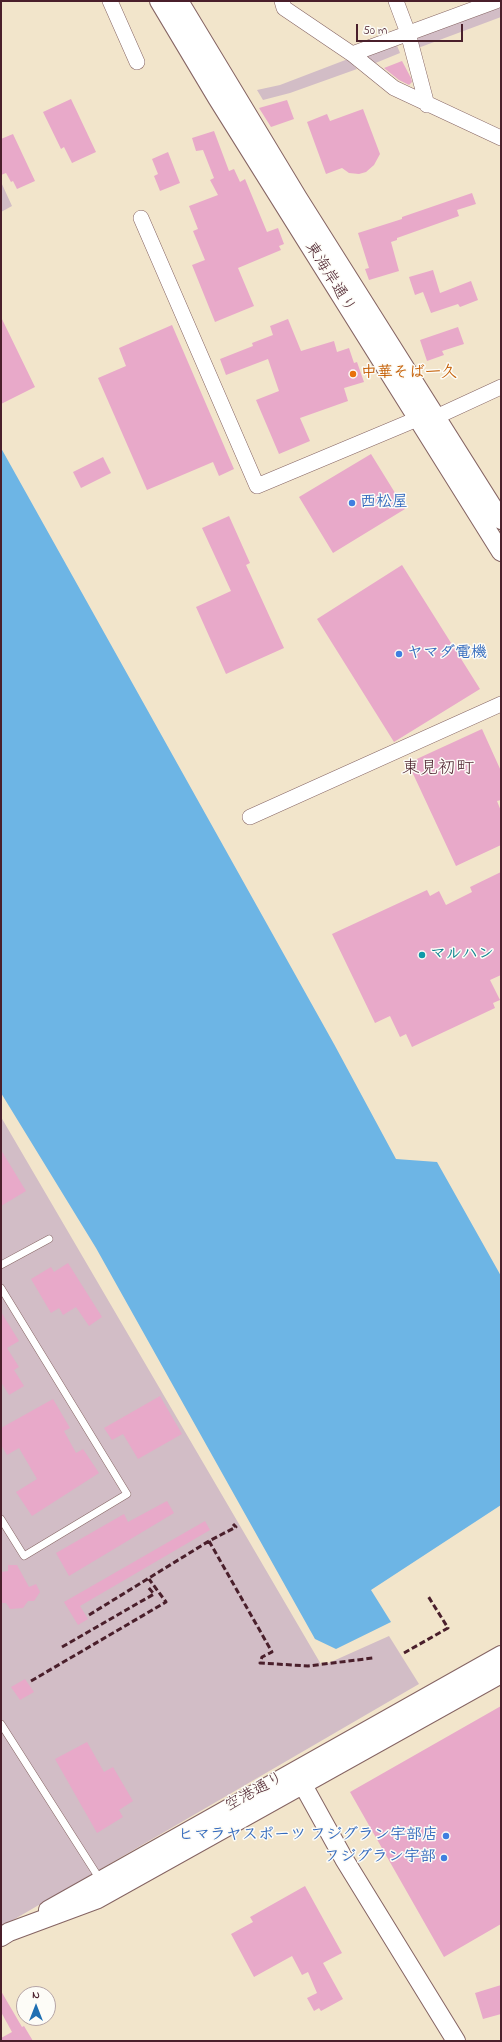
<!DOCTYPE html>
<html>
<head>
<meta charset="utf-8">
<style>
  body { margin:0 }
  #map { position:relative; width:502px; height:2042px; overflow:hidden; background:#f2e5cb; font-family:"Indie Flower",sans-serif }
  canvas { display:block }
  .frame { position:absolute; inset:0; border:2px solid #4a1f2b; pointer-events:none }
  .north { position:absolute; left:16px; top:1986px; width:40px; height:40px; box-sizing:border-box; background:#fdfcf7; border:1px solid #b5a4a5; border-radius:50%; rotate:0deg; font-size:11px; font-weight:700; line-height:16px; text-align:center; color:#4a1f2b }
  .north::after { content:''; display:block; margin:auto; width:14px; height:18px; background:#1f6fb2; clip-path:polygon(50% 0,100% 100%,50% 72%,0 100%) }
  .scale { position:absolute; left:356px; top:24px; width:107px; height:18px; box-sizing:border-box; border:2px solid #4a1f2b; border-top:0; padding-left:5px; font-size:12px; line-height:14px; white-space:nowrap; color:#4a1f2b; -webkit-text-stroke:3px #fdfcf7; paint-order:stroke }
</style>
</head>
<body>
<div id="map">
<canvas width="502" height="2042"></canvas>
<div class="frame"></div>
<div class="north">N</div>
<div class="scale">50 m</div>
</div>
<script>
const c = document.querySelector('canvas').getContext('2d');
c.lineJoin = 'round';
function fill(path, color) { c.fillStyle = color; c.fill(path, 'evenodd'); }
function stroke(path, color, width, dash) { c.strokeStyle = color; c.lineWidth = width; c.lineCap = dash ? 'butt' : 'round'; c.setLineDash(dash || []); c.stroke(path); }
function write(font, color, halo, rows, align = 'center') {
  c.font = font + ' "Indie Flower","Klee One",sans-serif'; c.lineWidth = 3; c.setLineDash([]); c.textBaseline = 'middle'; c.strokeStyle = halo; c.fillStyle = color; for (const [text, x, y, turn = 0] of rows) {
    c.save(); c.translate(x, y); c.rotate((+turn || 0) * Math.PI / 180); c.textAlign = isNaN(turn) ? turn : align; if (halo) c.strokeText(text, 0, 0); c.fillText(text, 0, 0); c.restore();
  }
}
const industrial = new Path2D(`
  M501 4V17L418 48 413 36Z
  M396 43 400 53 373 64 363 56Z
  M348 59 357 69 290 93 263 100 257 90 280 85Z
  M1 182 12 206 1 212Z
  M1 1117 322 1666 389 1636 419 1684 1 1927Z`);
const water = new Path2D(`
  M1 448 334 1044 396 1159 437 1162 501 1276V1505L371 1590 391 1622 336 1649 315 1639 96 1248 1 1093Z`);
const building = new Path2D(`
  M402 61 411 78 412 82 409 85 399 80 384 68Z
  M71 99 96 152 72 163 64 147 61 149 43 112Z
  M287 100 294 119 271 127 259 108Z
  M363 109 380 154 374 165 366 172 359 174 349 173 342 168 326 174 307 122 327 114 330 121Z
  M214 131 229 171 234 169 240 182 245 179 267 232 278 228 284 244 279 246 281 250 238 268 254 306 215 322 192 265 205 260 193 231 198 229 189 206 218 195 210 180 214 178 203 150 196 151 192 138Z
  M13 134 35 181 17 189 13 181 11 182 6 173 1 175V139Z
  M168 152 180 183 160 191 154 176 158 174 152 159Z
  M472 193 476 204 457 210 459 216 397 238V240L391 242 399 271 369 280 365 269 369 268 358 233 402 219V217Z
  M433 270 440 293 471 281 478 300 460 307 458 304 431 313 423 292 415 295 409 277Z
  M1 317 35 387 1 404Z
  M288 319 301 351 334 341 337 352 349 348 354 363 357 362 364 382 344 388 348 401 300 418 310 441 279 454 256 400 279 391 268 359 226 375 220 359 253 346 252 343 273 335 270 326Z
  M172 325 234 469 219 476 213 462 147 490 98 378 126 366 119 348Z
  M458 327 464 344 442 351 444 355 427 361 420 340Z
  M371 454 405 509 333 553 299 497Z
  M103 457 111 473 81 488 73 472Z
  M229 516 250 563 246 565 284 648 226 674 196 607 231 591 202 528Z
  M402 565 480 689 394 742 317 619Z
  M482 729 501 771V800L497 801 501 811V845L456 866 408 763Z
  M501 872V975L490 980 500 1000 493 1003 495 1008 412 1047 406 1034 400 1037 390 1016 375 1023 332 934 427 890 430 896 439 891 446 905 472 892 470 887Z
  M1 1150 26 1191 1 1206Z
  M68 1263 102 1317 89 1326 76 1307 63 1315 59 1308 51 1313 31 1279 51 1267 54 1272Z
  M1 1312 19 1341 7 1348 19 1367 14 1370 24 1386 9 1395 1 1382Z
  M160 1396 182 1434 138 1459 123 1434 112 1440 104 1428Z
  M53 1399 70 1428 64 1431 76 1453 83 1449 99 1473 32 1516 16 1492 37 1479 19 1448 7 1455 1 1445V1428Z
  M167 1501 174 1513 69 1576 56 1553 124 1514 128 1522Z
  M205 1521 210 1530 80 1606 88 1619 78 1625 64 1602Z
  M8 1565H17L29 1587 36 1584 40 1592 34 1601H28L23 1608 10 1609 6 1603H1V1572L8 1571Z
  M25 1679 34 1692 20 1700 11 1687Z
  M501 1706V1924L444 1957 350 1792Z
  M87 1742 104 1772 113 1767 133 1801 119 1810 123 1817 97 1833 55 1759Z
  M305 1886 342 1953 323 1963 343 1999 321 2011 319 2008 314 2011 307 1998 317 1993 308 1972 302 1975 292 1956 254 1977 231 1934 253 1922 250 1917Z
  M501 1985V2014L483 2019 475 1993Z
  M1 1991 22 2027 24 2026 33 2041H1V2038L12 2032 1 2012Z`);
const service = new Path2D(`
  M1 1265 49 1239
  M1 1288 127 1494 24 1556 1 1519
  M1 1724 101 1881`);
const minor = new Path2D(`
  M110 1 137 62
  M282 1 284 8 352 54 394 88 501 138
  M396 1 408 33 427 105
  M352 54 496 1
  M141 218 257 486 417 419 436 417 501 387
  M250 817 501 704`);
const tertiary = new Path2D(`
  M159 1 217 98 501 552
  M179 1 298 198 501 520
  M298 1776 344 1859 456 2041
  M48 1910 501 1655
  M1 1937 9 1932 98 1899 501 1674`);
const rail = new Path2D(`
  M209 1541 272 1652 262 1657 260 1663 308 1666 373 1658
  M89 1615 209 1541 236 1527 233 1524
  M62 1647 154 1594 147 1586
  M404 1653 448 1628 428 1596
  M31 1681 166 1602 149 1579`);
const markers = [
  [353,374,4,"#e8710a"],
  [352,503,4,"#3f7fe0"],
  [399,654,4,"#3f7fe0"],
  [422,955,4,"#0f9aa8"],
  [446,1836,4,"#3f7fe0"],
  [444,1858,4,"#3f7fe0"]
];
const streetNames = [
  ["東海岸通り",329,278,58],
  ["空港通り",255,1793,-29]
];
const foodNames = [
  ["中華そば一久",361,374]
];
const shopNames = [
  ["西松屋",360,503],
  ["ヤマダ電機",407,654],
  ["ヒマラヤスポーツ フジグラン宇部店",438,1836,"right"],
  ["フジグラン宇部",436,1858,"right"]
];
const cultureNames = [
  ["マルハン",430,955]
];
const quarterNames = [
  ["東見初町",438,770]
];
fill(industrial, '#d2bdc6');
fill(water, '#6db5e5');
fill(building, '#e8a9c9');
stroke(service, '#856463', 8);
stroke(minor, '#856463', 16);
stroke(tertiary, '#856463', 20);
stroke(service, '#fff', 7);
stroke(minor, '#fff', 15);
stroke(tertiary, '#fff', 18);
stroke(rail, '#4a1f2b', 3, [6, 3]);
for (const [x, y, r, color] of markers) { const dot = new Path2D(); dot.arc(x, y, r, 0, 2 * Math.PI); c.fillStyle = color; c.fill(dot); stroke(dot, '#fdfcf7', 1.5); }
write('16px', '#4a1f2b', '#fdfcf7', streetNames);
write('bold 16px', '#c56008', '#fdfcf7', foodNames, 'left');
write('bold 16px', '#366cbe', '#fdfcf7', shopNames, 'left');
write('bold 16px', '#0d838f', '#fdfcf7', cultureNames, 'left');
write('18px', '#4a1f2b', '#fdfcf7', quarterNames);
</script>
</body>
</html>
